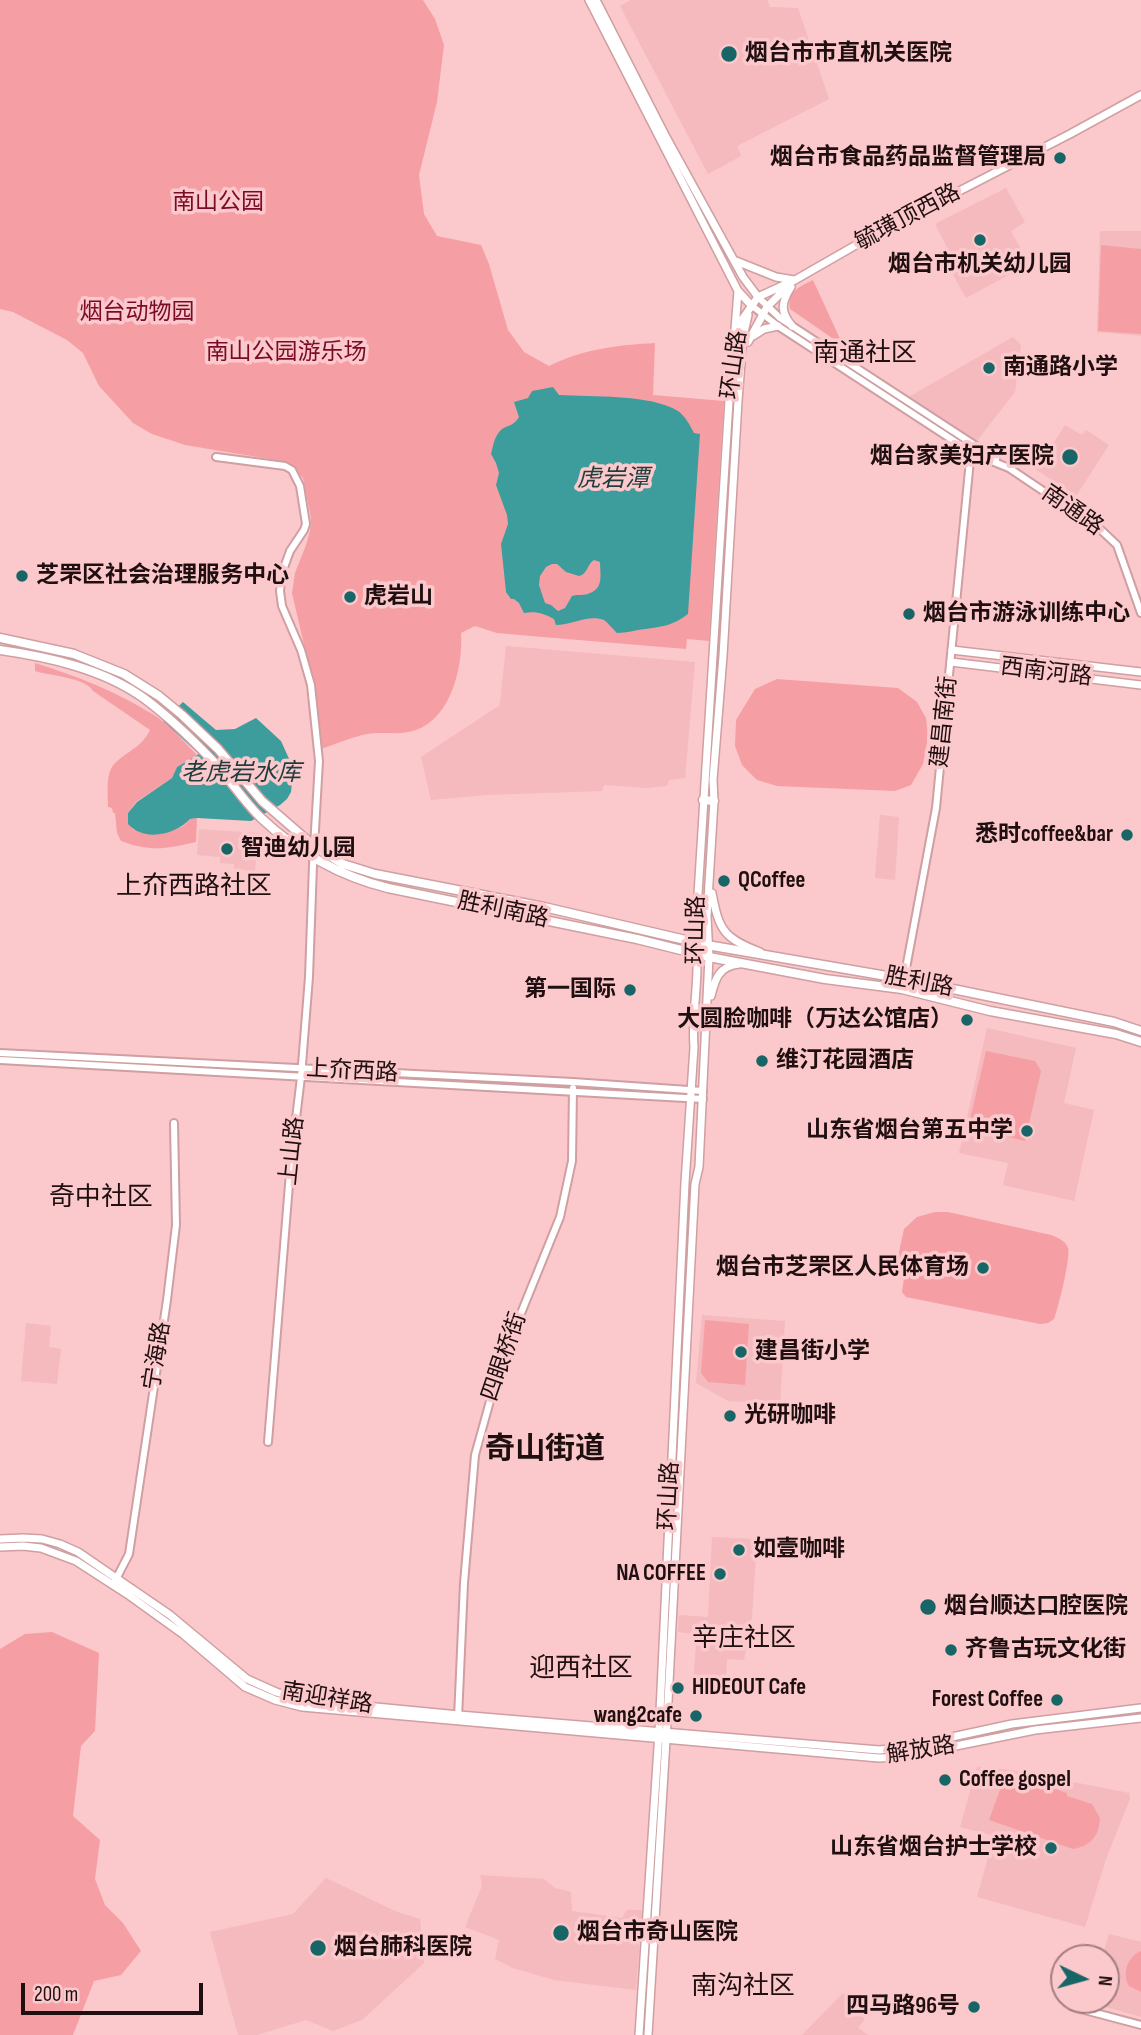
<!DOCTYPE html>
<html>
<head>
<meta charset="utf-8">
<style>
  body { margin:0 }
  #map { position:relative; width:1141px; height:2035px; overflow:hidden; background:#fbc8cb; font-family:"Sofia Sans Condensed",sans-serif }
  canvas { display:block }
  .north { position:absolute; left:1050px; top:1944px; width:70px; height:70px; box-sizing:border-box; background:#fbc8cb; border:2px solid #a37e80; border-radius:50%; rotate:95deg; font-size:19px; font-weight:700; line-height:28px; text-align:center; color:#1f0f10 }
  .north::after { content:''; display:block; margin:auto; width:24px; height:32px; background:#176566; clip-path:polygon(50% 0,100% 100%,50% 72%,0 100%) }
  .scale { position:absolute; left:21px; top:1983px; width:182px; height:32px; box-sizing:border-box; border:4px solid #1f0f10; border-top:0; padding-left:9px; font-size:21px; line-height:24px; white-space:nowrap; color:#1f0f10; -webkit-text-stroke:5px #fbc8cb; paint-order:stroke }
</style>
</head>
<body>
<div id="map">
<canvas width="1141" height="2035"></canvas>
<div class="north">N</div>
<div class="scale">200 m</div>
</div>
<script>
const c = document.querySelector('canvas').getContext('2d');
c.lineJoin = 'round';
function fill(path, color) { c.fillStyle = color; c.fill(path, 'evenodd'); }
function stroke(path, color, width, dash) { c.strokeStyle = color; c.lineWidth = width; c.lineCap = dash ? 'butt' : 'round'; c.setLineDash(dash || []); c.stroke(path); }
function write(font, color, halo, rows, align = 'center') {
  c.font = font + ' "Sofia Sans Condensed","Noto Sans SC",sans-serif'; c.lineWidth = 7; c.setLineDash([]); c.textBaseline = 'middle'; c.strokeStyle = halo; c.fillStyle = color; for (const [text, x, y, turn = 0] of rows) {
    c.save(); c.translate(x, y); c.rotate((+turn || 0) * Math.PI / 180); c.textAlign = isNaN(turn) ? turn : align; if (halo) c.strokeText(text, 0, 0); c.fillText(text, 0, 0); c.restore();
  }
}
const built = new Path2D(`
  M631 0H767L770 7 798 8 829 99 737 146 741 156 708 174 620 6Z
  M1006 188 1025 222 1011 231 1029 264 966 298 945 260 948 249 935 224Z
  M1100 231H1141V336L1097 332Z
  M1013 337 1021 345 1015 392 973 446 907 398Z
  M1065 425 1082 435 1086 430 1109 445 1076 496 1032 467 1047 444 1051 447Z
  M506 646 695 662 685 778 669 780 667 786 647 788 604 785 602 791 486 795 431 800 421 757 500 705Z
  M880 815 899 817 895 880 875 878Z
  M199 829 258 833 255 871 234 869V864L220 863V857L197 855Z
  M987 1028 1076 1048 1064 1103 1094 1110 1074 1201 1003 1185 1008 1163 959 1153Z
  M702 1315 785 1321 780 1404 728 1401 696 1383Z
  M26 1323 51 1326 49 1347 61 1349 57 1384 21 1381Z
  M712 1537 757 1539 752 1616 744 1660 727 1659 725 1689 714 1697 692 1696 697 1634 678 1632 679 1615 708 1617Z
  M977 1767 1012 1770 1129 1793 1130 1799 1106 1859 1085 1927 977 1897 994 1836 960 1827Z
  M480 1875 544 1879 555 1888 571 1892 572 1911 622 1918 627 1910H642L636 1990 554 1980 513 1968 495 1959 499 1940 465 1927 482 1886Z
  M326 1878 395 1911 420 1919 424 1963 362 2020 333 2031 306 2020 257 2035H238L210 1932 293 1914Z
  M1109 1934 1141 1942V2017L1089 2002 1090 2000H1106V1958H1102Z
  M843 1993 865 2018 858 2028 868 2035H802Z`);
const green = new Path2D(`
  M0 0H423L435 19 444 45 437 102 419 175 424 214 437 236 481 245 489 264 508 330 524 352 549 366C583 349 618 345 655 343L653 395 724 401 709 641 687 639 686 649 531 636 497 633 475 626 461 633C463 666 452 717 416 730 400 736 383 731 367 734 352 737 336 744 321 749L315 692 292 593 295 573 306 545 310 531 311 518 303 478 287 462 185 445 152 434 133 423 99 386 83 353 67 340 13 312 0 309Z
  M1101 245 1141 249V334L1098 331Z
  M813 280 841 341 835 340 790 309C787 291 799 287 813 280Z
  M35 663C77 676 117 692 154 715 169 724 181 739 194 752L197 755 177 767 172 778 136 802 128 813V823L134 830 182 827 190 819 197 818 196 842C166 849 150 852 121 841L117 833 115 813H113L112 808 108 807C108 796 106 778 111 769 119 754 141 750 150 730L93 691C85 677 50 676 35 671Z
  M777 679 898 688 917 702 926 718 928 737 923 764 911 785 895 791 777 786 757 780 742 765 735 746 736 720 755 689Z
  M986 1051 1035 1061 1041 1071 1025 1141 968 1128Z
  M935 1212H948L1051 1235C1058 1238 1065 1240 1068 1248 1071 1257 1058 1309 1054 1319L1048 1323 1040 1324 906 1297 902 1292 904 1278 897 1261 904 1229 917 1217Z
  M705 1320 749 1324 745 1385 708 1382 701 1373Z
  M52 1632 99 1653 95 1731 81 1746 73 1816 100 1840 95 1879 105 1905 123 1923 141 1951 121 1975 94 1981 73 2035H0V1649L25 1634Z
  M1015 1781H1025L1038 1786 1040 1784 1067 1793V1796L1092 1804 1100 1818C1099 1836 1091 1846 1073 1849L989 1820 1001 1787Z
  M1141 1951V1992L1129 1986C1122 1973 1127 1957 1141 1951Z`);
const water = new Path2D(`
  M553 387 559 395C591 397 651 394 678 411 685 416 690 425 694 433L700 434 688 614C674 625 662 627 645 629 635 630 627 633 617 633 613 629 608 623 604 620 589 614 571 625 556 625L554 619C543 613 536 611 524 613L519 603 514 599H511L506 592 501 544 508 524 507 515 496 485 499 473 496 463 491 454C493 447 494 437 500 431 507 424 512 428 519 417L514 402 528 398 532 391ZM594 560 600 562C600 574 604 588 590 593 584 596 578 594 572 596L565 608 558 611 551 605 545 603 539 585 540 576 546 567 552 564H557L566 572 579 576C588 574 587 564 594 560Z
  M183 702 216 730 235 729 256 718 281 741 290 761 293 773 291 792 287 799 280 805 251 821 197 818 190 819C175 835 144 842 128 824V813L137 802 172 778 177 767 199 754 163 721Z`);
const tertiary = new Path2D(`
  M758 297 780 318 996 459
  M751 305 778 326 974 454 1009 468 1101 530 1117 545 1141 613
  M216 457 285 466 292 470 300 486 306 524 304 530 290 551 282 573 280 591 282 606 301 650 311 685 319 761 313 865 309 977 301 1077 291 1160 268 1442
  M904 979 936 808 970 460 974 454
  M0 1053 573 1082 703 1091
  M0 1060 703 1099
  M113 1585 129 1554 167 1300 176 1225 174 1123
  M458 1718 464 1583 475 1455 500 1365 560 1217 572 1161 573 1088
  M1073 2007 1141 2025`);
const secondary = new Path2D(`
  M589 0 738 291 751 305
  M596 0 666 137 743 277 758 297
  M736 261 776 277 794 280
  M791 287C781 303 780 311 792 326
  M735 329 738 291
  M753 336 764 329 778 326
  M748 342 767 307 789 285
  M952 650 1141 672
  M951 662 1141 685
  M712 893C719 931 724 938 760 952
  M711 996C715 979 719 966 739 964
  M0 1539 23 1538 42 1539 60 1544 78 1552 170 1615 247 1679 276 1692 303 1700 459 1715 879 1750 901 1748 1012 1724 1141 1708
  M0 1547 23 1546 41 1548 76 1561 127 1594 184 1635 245 1687 275 1700 302 1707 879 1758 901 1757 1035 1730 1141 1718
  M639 2035 659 1732 685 1183 694 1047C691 1012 701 976 695 942L729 401 735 334 741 321 758 297 795 280 870 237 1070 134 1141 95
  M648 2035 666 1740 695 1184 699 1167 709 957 707 916 714 801 713 780 723 656 738 401 743 337 748 315`);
const primary = new Path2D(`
  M0 638 74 654 124 674 159 696 182 715 218 749 262 801 315 847 343 864 375 874 544 907 707 945 904 979 1114 1022 1141 1031
  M0 650C49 657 104 669 145 699 169 717 191 738 212 760 229 778 242 799 260 817 297 852 339 876 388 888L637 939 709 957 825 979 902 989 990 1011 1116 1034 1141 1042
  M703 800 714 801`);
const markers = [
  [729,54,9,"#176566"],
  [1060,158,7,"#176566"],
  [980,240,7,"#176566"],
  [989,368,7,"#176566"],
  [1070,457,9,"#176566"],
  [22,576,7,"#176566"],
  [350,597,7,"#176566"],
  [909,614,7,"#176566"],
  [1127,835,7,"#176566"],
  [227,849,7,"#176566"],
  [724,881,7,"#176566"],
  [630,990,7,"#176566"],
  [967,1020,7,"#176566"],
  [762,1061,7,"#176566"],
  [1027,1131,7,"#176566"],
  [983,1268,7,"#176566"],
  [741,1352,7,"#176566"],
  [730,1416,7,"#176566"],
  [739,1550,7,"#176566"],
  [720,1574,7,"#176566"],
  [928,1607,9,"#176566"],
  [951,1650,7,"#176566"],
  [678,1688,7,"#176566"],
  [1057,1700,7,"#176566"],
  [696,1716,7,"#176566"],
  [945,1780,7,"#176566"],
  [1051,1848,7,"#176566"],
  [561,1933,9,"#176566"],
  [318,1948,9,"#176566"],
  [974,2007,7,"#176566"]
];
const poiNames = [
  ["烟台市市直机关医院",745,54],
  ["烟台市食品药品监督管理局",1046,158,"right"],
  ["烟台市机关幼儿园",980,265,"center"],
  ["南通路小学",1003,368],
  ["烟台家美妇产医院",1054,457,"right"],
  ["芝罘区社会治理服务中心",36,576],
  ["虎岩山",364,597],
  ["烟台市游泳训练中心",923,614],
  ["悉时coffee&bar",1113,835,"right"],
  ["智迪幼儿园",241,849],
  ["QCoffee",738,881],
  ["第一国际",616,990,"right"],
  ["大圆脸咖啡（万达公馆店）",953,1020,"right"],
  ["维汀花园酒店",776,1061],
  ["山东省烟台第五中学",1013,1131,"right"],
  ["烟台市芝罘区人民体育场",969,1268,"right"],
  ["建昌街小学",755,1352],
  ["光研咖啡",744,1416],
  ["如壹咖啡",753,1550],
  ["NA COFFEE",706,1574,"right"],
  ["烟台顺达口腔医院",944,1607],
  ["齐鲁古玩文化街",965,1650],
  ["HIDEOUT Cafe",692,1688],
  ["Forest Coffee",1043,1700,"right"],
  ["wang2cafe",682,1716,"right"],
  ["Coffee gospel",959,1780],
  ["山东省烟台护士学校",1037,1848,"right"],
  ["烟台市奇山医院",577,1933],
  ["烟台肺科医院",334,1948],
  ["四马路96号",960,2007,"right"]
];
const parkNames = [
  ["南山公园",218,203],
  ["烟台动物园",137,313],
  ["南山公园游乐场",286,353]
];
const streetNames = [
  ["毓璜顶西路",908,218,-28],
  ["环山路",735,365,-82],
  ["南通路",1072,511,35],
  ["西南河路",1046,673,7],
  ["建昌南街",945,722,-84],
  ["胜利南路",503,911,12],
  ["环山路",697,930,-89],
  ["胜利路",919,983,11],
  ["上夼西路",352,1072,3],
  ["上山路",293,1151,-84],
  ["宁海路",158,1356,-81],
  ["四眼桥街",505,1357,-71],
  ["环山路",670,1496,-87],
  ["南迎祥路",327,1699,9],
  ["解放路",921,1751,-9]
];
const waterNames = [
  ["虎岩潭",613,480],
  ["老虎岩水库",241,774]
];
const quarterNames = [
  ["南通社区",865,354],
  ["上夼西路社区",194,887],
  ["奇中社区",101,1198],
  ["辛庄社区",744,1639],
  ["迎西社区",581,1669],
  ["南沟社区",743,1987]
];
const districtNames = [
  ["奇山街道",545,1450]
];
fill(built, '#f4babd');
fill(green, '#f59fa5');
fill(water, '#3d9d9d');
stroke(tertiary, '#cf9fa2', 10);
stroke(secondary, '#cf9fa2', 10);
stroke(primary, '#cf9fa2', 11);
stroke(tertiary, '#fff', 6);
stroke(secondary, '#fff', 7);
stroke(primary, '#fff', 8);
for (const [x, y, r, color] of markers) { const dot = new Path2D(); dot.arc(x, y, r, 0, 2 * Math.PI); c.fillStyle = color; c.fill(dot); stroke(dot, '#fbc8cb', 2.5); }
write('bold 23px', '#1f0f10', '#fbc8cb', poiNames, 'left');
write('23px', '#7a0a27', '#fbc8cb', parkNames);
write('23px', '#1f0f10', '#fbc8cb', streetNames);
write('italic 24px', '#1f3d3d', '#fbc8cb', waterNames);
write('26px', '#1f0f10', '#fbc8cb', quarterNames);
write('bold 30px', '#1f0f10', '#fbc8cb', districtNames);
</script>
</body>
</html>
